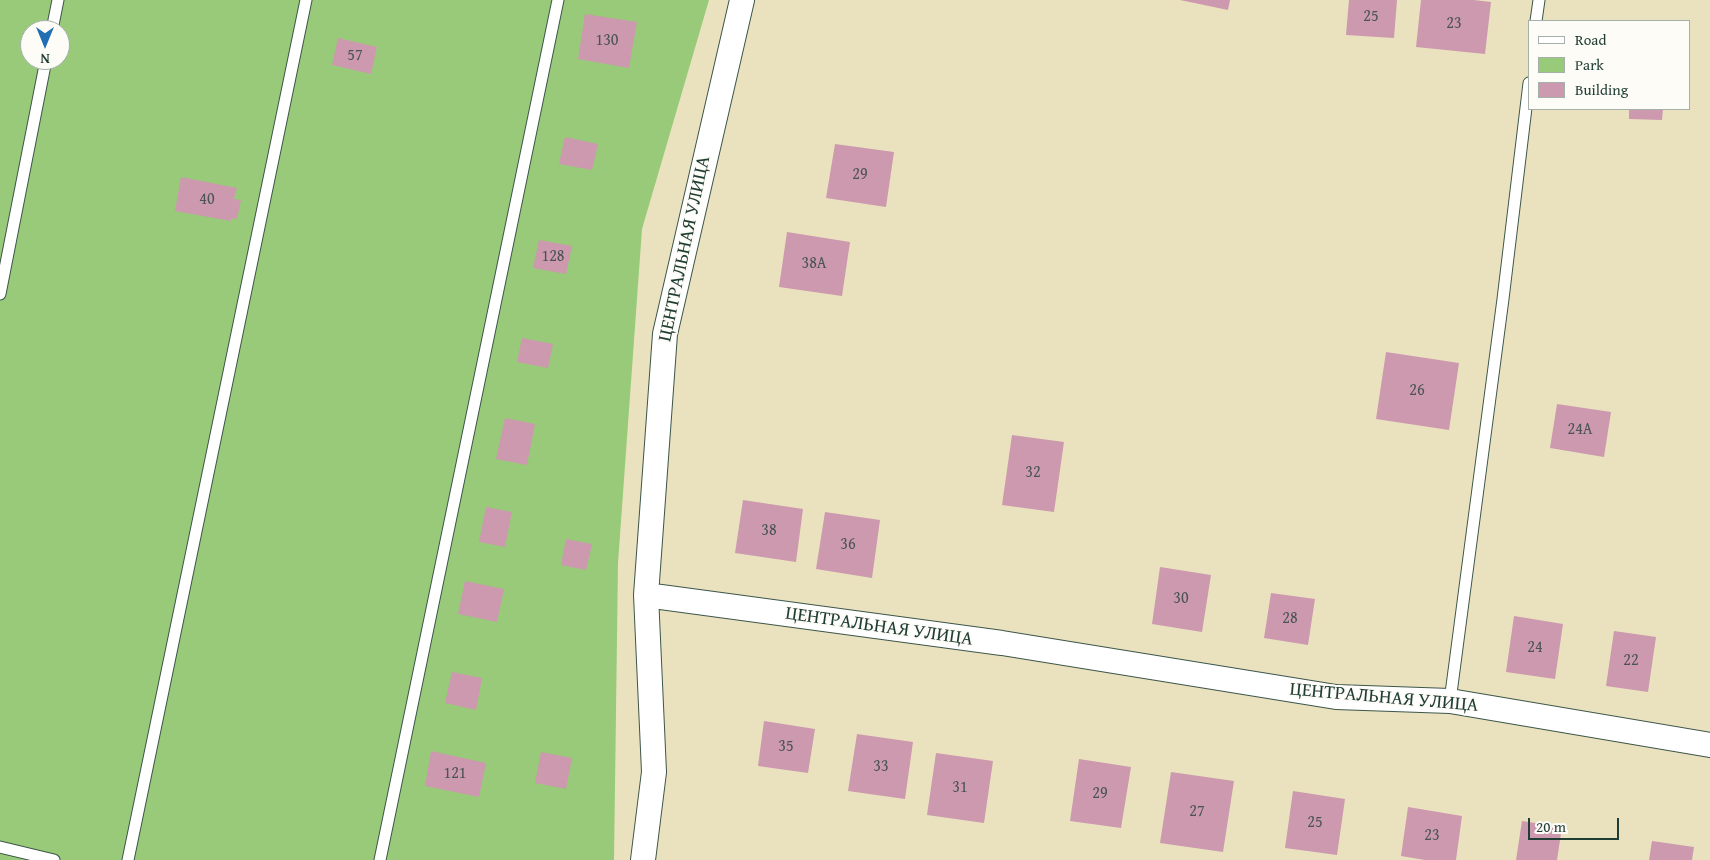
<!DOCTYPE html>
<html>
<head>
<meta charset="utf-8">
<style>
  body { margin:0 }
  #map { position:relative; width:1710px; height:860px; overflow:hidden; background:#eae2bf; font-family:"Gentium Book Plus",serif }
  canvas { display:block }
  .legend { position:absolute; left:1528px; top:20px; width:162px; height:90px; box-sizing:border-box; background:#fdfcf7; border:1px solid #a4b0a9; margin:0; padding:6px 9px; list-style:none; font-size:15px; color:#1f3d34 }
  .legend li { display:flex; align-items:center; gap:10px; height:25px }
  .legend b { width:25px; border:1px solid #a4b0a9 }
  .north { position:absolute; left:20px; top:20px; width:50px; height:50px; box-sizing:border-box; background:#fdfcf7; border:1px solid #a4b0a9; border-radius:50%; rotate:180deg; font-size:14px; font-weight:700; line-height:20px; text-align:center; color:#1f3d34 }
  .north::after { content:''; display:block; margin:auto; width:18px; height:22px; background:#1f6fb2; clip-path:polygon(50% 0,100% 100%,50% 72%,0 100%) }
  .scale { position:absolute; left:1528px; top:818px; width:91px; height:22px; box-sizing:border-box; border:2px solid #1f3d34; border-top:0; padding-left:6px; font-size:15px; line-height:18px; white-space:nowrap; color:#1f3d34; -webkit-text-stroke:4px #fdfcf7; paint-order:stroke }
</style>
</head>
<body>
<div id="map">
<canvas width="1710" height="860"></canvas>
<ul class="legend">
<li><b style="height:6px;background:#fff"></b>Road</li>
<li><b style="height:14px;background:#98ca7a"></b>Park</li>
<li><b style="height:14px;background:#cc99ae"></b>Building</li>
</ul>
<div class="north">N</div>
<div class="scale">20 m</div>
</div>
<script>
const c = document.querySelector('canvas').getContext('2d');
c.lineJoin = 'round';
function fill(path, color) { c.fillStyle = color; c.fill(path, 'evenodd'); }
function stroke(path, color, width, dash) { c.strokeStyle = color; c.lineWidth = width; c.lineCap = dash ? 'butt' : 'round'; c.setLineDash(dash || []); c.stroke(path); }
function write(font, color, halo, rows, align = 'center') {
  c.font = font + ' "Gentium Book Plus",serif'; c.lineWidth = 4; c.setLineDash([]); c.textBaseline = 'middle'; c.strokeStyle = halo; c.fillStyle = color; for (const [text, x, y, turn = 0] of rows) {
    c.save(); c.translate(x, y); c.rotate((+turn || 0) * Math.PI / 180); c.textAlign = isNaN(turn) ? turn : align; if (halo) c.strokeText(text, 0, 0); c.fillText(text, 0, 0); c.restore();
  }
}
const green = new Path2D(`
  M0 0H709L642 229 618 563 614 860H0ZM30 30H60V60H30Z`);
const building = new Path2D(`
  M1180 0H1230L1228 10Z
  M1349 0H1397L1394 38 1346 35Z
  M1421 0H1474L1491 2 1485 54 1416 47Z
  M585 14 637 22 629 68 578 59Z
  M338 38 377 47 371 74 332 65Z
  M1629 109H1663L1662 120 1629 119Z
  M565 137 598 144 592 170 559 164Z
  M835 144 894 152 886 207 826 198Z
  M181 177 237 188 234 199 241 200 237 219 231 218V221L175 211Z
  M787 232 850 242 842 296 779 287Z
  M539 240 572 246 566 274 533 268Z
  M522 338 553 344 548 368 517 362Z
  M1386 352 1459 363 1449 430 1376 419Z
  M1557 404 1611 412 1604 457 1550 448Z
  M505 418 535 424 527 465 496 459Z
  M1012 435 1064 442 1054 512 1002 505Z
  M743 500 803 509 796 562 735 553Z
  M486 507 512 512 505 547 479 542Z
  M825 512 880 520 872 578 816 569Z
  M566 539 592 544 586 570 561 565Z
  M1160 567 1211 575 1202 632 1152 624Z
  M465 581 504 589 497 622 458 614Z
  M1271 593 1315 599 1308 645 1264 638Z
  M1514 616 1563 624 1555 679 1506 672Z
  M1614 631 1656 637 1648 692 1606 686Z
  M452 672 482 678 476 710 445 703Z
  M764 721 815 729 808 773 758 766Z
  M857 734 913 742 905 799 848 791Z
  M431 751 486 763 479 797 425 786Z
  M541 752 572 758 566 789 535 783Z
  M936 753 993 761 984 823 927 815Z
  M1079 759 1131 767 1121 828 1070 821Z
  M1171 772 1234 781 1223 852 1160 843Z
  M1293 791 1345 799 1337 855 1285 848Z
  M1408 807 1462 816 1456 860H1425L1401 856Z
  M1522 821 1562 827 1557 860H1516Z
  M1652 841 1694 847 1692 860H1649Z`);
const service = new Path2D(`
  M1536 21 1539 0
  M52 30 58 0
  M0 294 46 60
  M1450 701 1503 299 1529 83
  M0 847 54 860
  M128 860 306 0
  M380 860 558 0`);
const minor = new Path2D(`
  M742 0 665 334 646 595 1002 643 1336 697 1450 701 1710 745
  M643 860 654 772 646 595`);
const numberNames = [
  ["25",1371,17],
  ["23",1454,24],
  ["130",607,41],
  ["57",355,56],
  ["29",860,175],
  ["40",207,200],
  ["128",553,257],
  ["38А",814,264],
  ["26",1417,391],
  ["24А",1580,430],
  ["32",1033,473],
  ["38",769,531],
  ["36",848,545],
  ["30",1181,599],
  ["28",1290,619],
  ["24",1535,648],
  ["22",1631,661],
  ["35",786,747],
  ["33",881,767],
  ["121",455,774],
  ["31",960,788],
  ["29",1100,794],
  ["27",1197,812],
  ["25",1315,823],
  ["23",1432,836]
];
const streetNames = [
  ["ЦЕНТРАЛЬНАЯ УЛИЦА",685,249,-78],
  ["ЦЕНТРАЛЬНАЯ УЛИЦА",879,627,8],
  ["ЦЕНТРАЛЬНАЯ УЛИЦА",1384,698,5]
];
fill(green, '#98ca7a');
fill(building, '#cc99ae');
stroke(service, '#3d5649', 13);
stroke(minor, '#3d5649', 26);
stroke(service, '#fff', 11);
stroke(minor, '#fff', 24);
write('16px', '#4a5452', null, numberNames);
write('19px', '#1f3d34', '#fdfcf7', streetNames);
</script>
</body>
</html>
